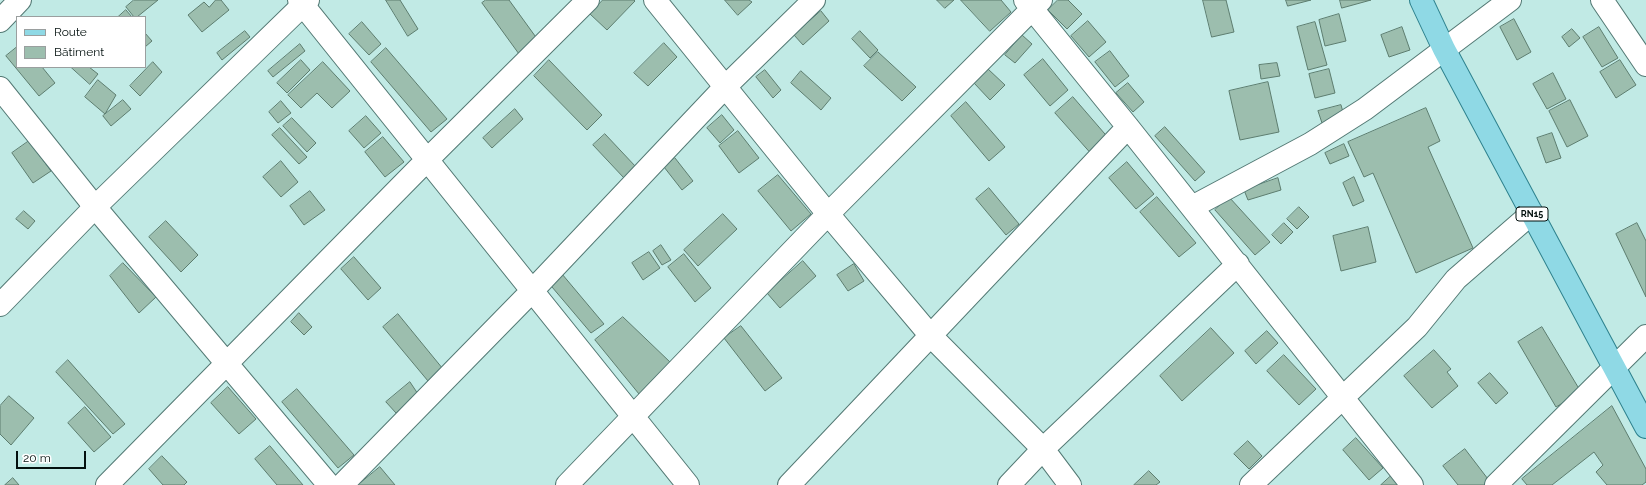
<!DOCTYPE html>
<html>
<head>
<meta charset="utf-8">
<style>
  body { margin:0 }
  #map { position:relative; width:1646px; height:485px; overflow:hidden; background:#c1eae5; font-family:Raleway,sans-serif }
  canvas { display:block }
  .legend { position:absolute; left:16px; top:16px; width:130px; height:52px; box-sizing:border-box; background:#fff; border:1px solid #9a9f9f; margin:0; padding:5px 7px; list-style:none; font-size:12px; color:#03100e }
  .legend li { display:flex; align-items:center; gap:8px; height:20px }
  .legend b { width:20px; border:1px solid #9a9f9f }
  .scale { position:absolute; left:16px; top:451px; width:70px; height:18px; box-sizing:border-box; border:2px solid #03100e; border-top:0; padding-left:5px; font-size:12px; line-height:14px; white-space:nowrap; color:#03100e; -webkit-text-stroke:3px #fff; paint-order:stroke }
</style>
</head>
<body>
<div id="map">
<canvas width="1646" height="485"></canvas>
<ul class="legend">
<li><b style="height:5px;background:#8fd9e5"></b>Route</li>
<li><b style="height:11px;background:#9cbeae"></b>Bâtiment</li>
</ul>
<div class="scale">20 m</div>
</div>
<script>
const c = document.querySelector('canvas').getContext('2d');
c.lineJoin = 'round';
function fill(path, color) { c.fillStyle = color; c.fill(path, 'evenodd'); }
function stroke(path, color, width, dash) { c.strokeStyle = color; c.lineWidth = width; c.lineCap = dash ? 'butt' : 'round'; c.setLineDash(dash || []); c.stroke(path); }
function write(font, color, halo, rows, align = 'center') {
  c.font = font + ' Raleway,sans-serif'; c.lineWidth = 3; c.setLineDash([]); c.textBaseline = 'middle'; c.strokeStyle = halo; c.fillStyle = color; for (const [text, x, y, turn = 0] of rows) {
    c.save(); c.translate(x, y); c.rotate((+turn || 0) * Math.PI / 180); c.textAlign = isNaN(turn) ? turn : align; if (halo) c.strokeText(text, 0, 0); c.fillText(text, 0, 0); c.restore();
  }
}
const building = new Path2D(`
  M134 0H158L137 17H134L126 7Z
  M216 0H221L229 10 202 32 188 15 204 2 209 7Z
  M386 0H400L418 29 408 36Z
  M486 0H509L538 40 519 54 482 3Z
  M603 0H634L635 1 607 30 590 14Z
  M725 0H749L752 2 738 15Z
  M937 0H954L945 8Z
  M961 0H1001L1011 12 990 31Z
  M1058 0H1068L1082 14 1067 29 1048 10Z
  M1203 0H1226L1234 32 1212 37Z
  M1286 0H1311L1288 6Z
  M1340 0H1371L1342 8Z
  M126 10 132 17H118Z
  M821 11 829 21 803 45 794 35Z
  M1339 14 1346 41 1325 46 1319 20Z
  M1514 19 1531 52 1517 60 1500 27Z
  M1088 21 1106 42 1089 57 1071 36Z
  M362 22 381 44 369 55 349 34Z
  M1315 22 1327 65 1308 70 1297 27Z
  M1402 27 1410 50 1389 57 1381 35Z
  M1599 27 1618 58 1602 67 1583 37Z
  M1572 29 1580 38 1569 47 1562 37Z
  M245 31 250 37 222 60 217 53Z
  M860 31 878 50 870 58 852 39Z
  M145 33 152 41 145 47Z
  M1022 35 1032 44 1015 63 1005 55Z
  M664 43 677 57 648 86 634 73Z
  M300 44 305 51 273 77 268 71Z
  M17 47V67H42L55 83 39 96 6 56Z
  M386 48 447 119 431 132 371 62Z
  M1110 51 1129 76 1115 87 1095 62Z
  M878 52 916 87 902 101 864 66Z
  M1043 59 1068 90 1050 106 1024 75Z
  M301 60 310 70 287 93 277 83Z
  M549 60 602 115 587 130 534 76Z
  M1620 60 1636 85 1616 98 1600 72Z
  M153 62 162 72 140 96 130 86Z
  M323 62 350 91 332 108 317 93 301 108 288 95Z
  M1277 63 1280 76 1261 79 1259 65Z
  M71 67H89L98 74 90 84Z
  M988 69 1005 85 990 100 974 83Z
  M1329 69 1335 93 1315 98 1309 74Z
  M765 70 781 90 773 98 756 77Z
  M801 71 831 98 821 110 791 83Z
  M1553 73 1566 99 1547 109 1533 84Z
  M98 80 116 95 105 114 85 97Z
  M1268 82 1279 132 1240 140 1229 91Z
  M1128 83 1144 102 1133 112 1116 93Z
  M1073 97 1111 141 1094 157 1055 113Z
  M123 100 131 109 111 126 103 116Z
  M1570 100 1588 136 1567 147 1549 111Z
  M281 101 291 113 278 123 269 112Z
  M966 102 1005 147 989 161 951 116Z
  M1341 105 1345 119 1323 126 1318 111Z
  M1426 108 1440 141 1428 147 1473 248 1416 273 1373 173 1364 177 1348 142Z
  M515 109 523 119 492 148 483 138Z
  M722 115 734 130 720 143 707 128Z
  M366 116 381 133 364 148 349 131Z
  M292 118 316 143 307 152 283 126Z
  M1165 127 1205 172 1195 181 1155 136Z
  M280 128 307 157 299 164 272 135Z
  M738 131 759 158 739 173 719 146Z
  M1552 133 1561 158 1546 163 1537 138Z
  M605 134 636 167 624 178 593 145Z
  M383 137 404 162 385 177 365 152Z
  M29 141 51 171 33 183 12 153Z
  M1344 144 1349 156 1330 164 1325 153Z
  M675 158 693 181 682 190 664 167Z
  M281 161 298 182 281 197 263 177Z
  M1127 162 1154 194 1136 209 1109 178Z
  M778 175 811 214 791 231 758 191Z
  M1354 177 1364 201 1353 206 1343 183Z
  M1278 178 1281 190 1248 200 1244 190Z
  M989 188 1019 224 1006 235 976 199Z
  M310 191 325 210 304 225 290 206Z
  M1157 197 1196 243 1179 257 1140 212Z
  M1229 197 1270 242 1255 255 1215 210Z
  M1299 207 1309 217 1297 229 1287 219Z
  M24 211 35 221 28 229 16 219Z
  M723 214 737 229 698 266 684 250Z
  M166 221 198 255 181 272 149 237Z
  M1284 223 1293 232 1281 244 1272 235Z
  M1637 223 1646 241V297L1616 234Z
  M1368 227 1376 262 1341 271 1333 236Z
  M661 245 671 260 662 265 653 251Z
  M649 252 660 268 643 280 632 263Z
  M684 254 711 288 695 302 668 267Z
  M354 257 381 288 368 300 341 269Z
  M803 261 816 276 780 308 767 293Z
  M123 263 156 297 139 313 110 276Z
  M854 264 864 281 848 291 837 275Z
  M562 274 604 324 591 333 552 287Z
  M299 313 312 327 304 335 291 322Z
  M398 314 443 369 428 381 383 327Z
  M623 317 670 362 639 394 595 340Z
  M741 326 782 378 765 391 724 338Z
  M1542 327 1581 392 1556 407 1518 342Z
  M1211 328 1234 353 1182 401 1160 376Z
  M1267 331 1278 343 1256 364 1245 351Z
  M1434 350 1451 369 1447 372 1458 386 1432 408 1404 376Z
  M1284 355 1316 389 1299 405 1267 371Z
  M68 360 125 424 113 434 56 372Z
  M1490 373 1508 393 1496 404 1478 383Z
  M410 382 418 394 396 413 386 402Z
  M228 387 256 419 239 434 211 403Z
  M297 389 354 455 338 468 282 402Z
  M9 396 34 418 11 445 0 434V406Z
  M1612 406 1646 469V482L1642 485H1607L1596 472 1603 465 1594 452 1552 485H1527L1522 479Z
  M85 407 111 437 94 452 68 423Z
  M1356 438 1383 468 1369 480 1343 450Z
  M1248 441 1262 456 1249 469 1234 454Z
  M270 446 303 485H277L255 459Z
  M1465 449 1491 483 1488 485H1458L1443 466Z
  M162 456 187 482 184 485H163L149 469Z
  M380 467 395 485H358Z
  M1149 471 1160 482 1156 485H1134Z
  M1391 476 1399 485H1381Z
  M13 478 19 485H5Z`);
const street = new Path2D(`
  M299 0 688 485
  M655 0 828 214 930 335 1043 449 1070 485
  M1025 0 1128 127 1412 485
  M1602 0 1646 65
  M0 21 20 0
  M0 88 95 207 329 485
  M1192 207 1310 144 1365 109 1510 0
  M107 485 427 160 588 0
  M342 485 532 291 725 87 814 0
  M567 485 828 214 1041 0
  M789 485 1128 127
  M1009 485 1043 449 1238 264
  M1251 485 1417 327 1456 279 1532 213
  M1496 485 1646 336`);
const secondary = new Path2D(`
  M0 305 95 207 308 0`);
const primary = new Path2D(`
  M1421 0 1444 49 1646 427`);
const shields = [
  [1532,214,32]
];
const shieldNames = [
  ["RN15",1532,214]
];
fill(building, '#9cbeae');
stroke(building, '#5d7d6f', 1);
stroke(street, '#537974', 24);
stroke(secondary, '#537974', 24);
stroke(primary, '#2e828e', 24);
stroke(street, '#fff', 22);
stroke(secondary, '#fff', 22);
stroke(primary, '#8fd9e5', 22);
for (const [x, y, w] of shields) { const box = new Path2D(); box.roundRect(x - w / 2, y - 7, w, 14, 3); c.fillStyle = '#fff'; c.fill(box); stroke(box, '#03100e', 1); }
write('bold 9px', '#03100e', null, shieldNames);
</script>
</body>
</html>
